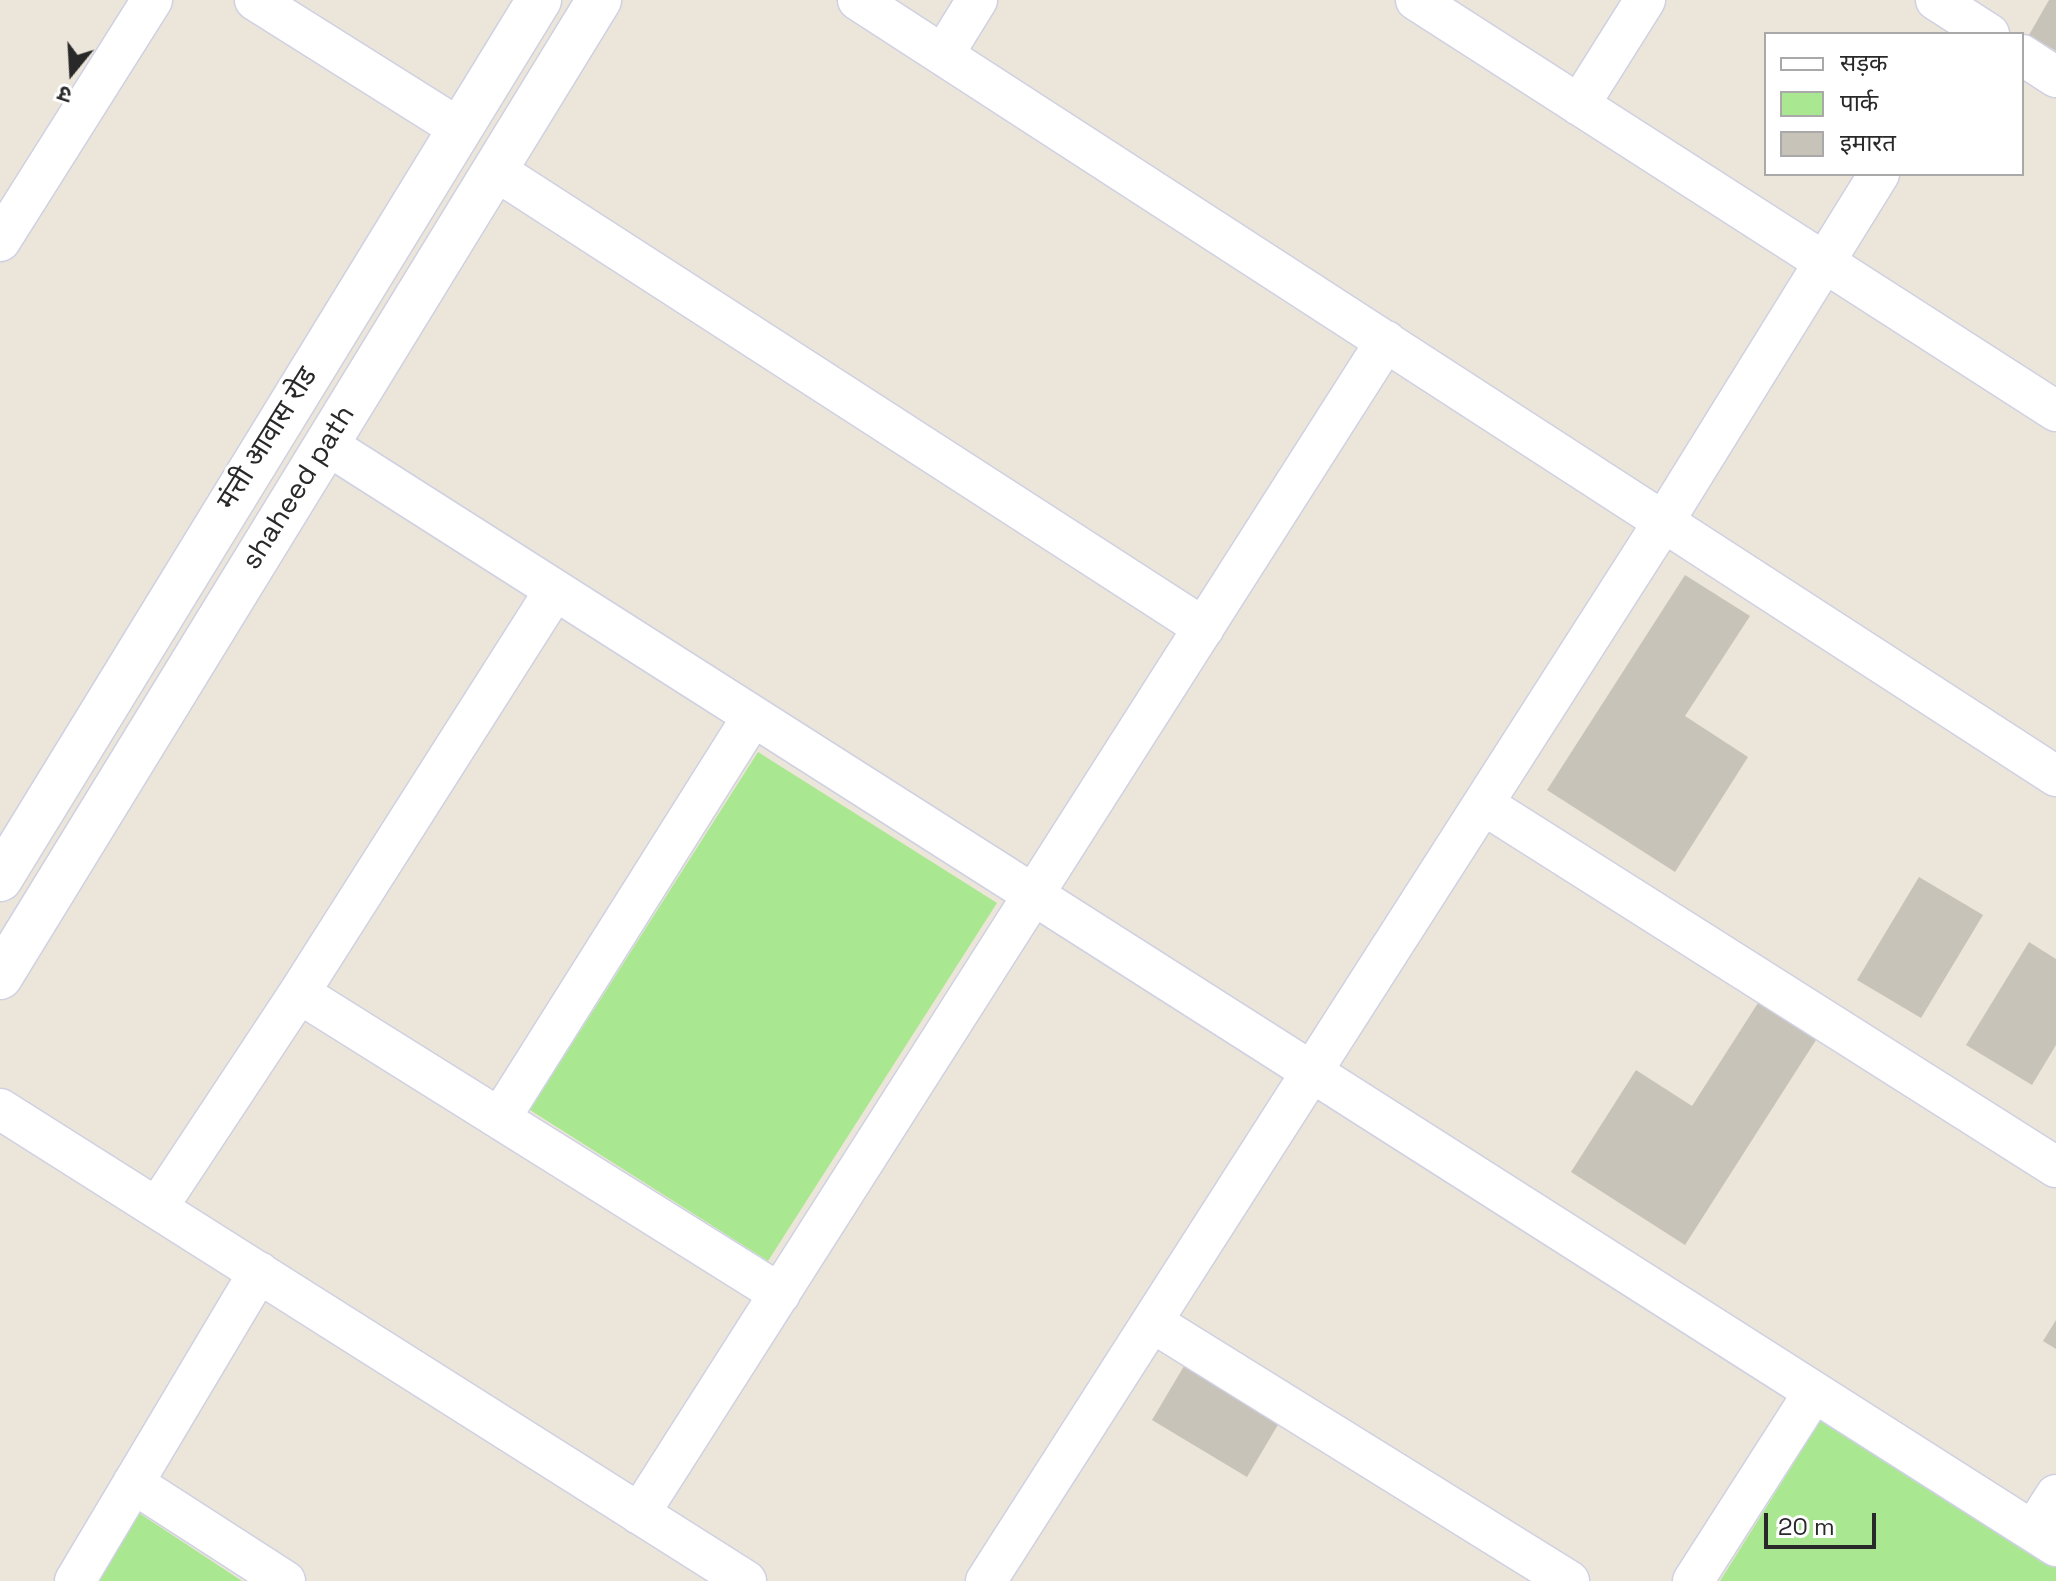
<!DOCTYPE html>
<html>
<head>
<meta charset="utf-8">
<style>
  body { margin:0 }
  #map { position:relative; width:2056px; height:1581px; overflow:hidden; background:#ece5d9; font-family:"Space Grotesk","Noto Sans Devanagari",sans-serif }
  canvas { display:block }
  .legend { position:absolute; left:1764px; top:32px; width:260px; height:144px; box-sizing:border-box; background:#fff; border:2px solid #a9a9a9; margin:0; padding:10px 14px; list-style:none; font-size:24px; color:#292929 }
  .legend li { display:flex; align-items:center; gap:16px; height:40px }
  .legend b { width:40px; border:2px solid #a9a9a9 }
  .north { position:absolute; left:32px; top:32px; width:80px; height:80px; -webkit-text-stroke:6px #fff; paint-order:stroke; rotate:198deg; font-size:22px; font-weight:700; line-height:32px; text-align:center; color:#292929 }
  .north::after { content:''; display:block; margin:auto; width:28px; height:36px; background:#292929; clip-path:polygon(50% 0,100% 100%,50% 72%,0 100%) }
  .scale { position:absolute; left:1764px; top:1513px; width:112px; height:36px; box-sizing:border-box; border:4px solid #292929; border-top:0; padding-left:10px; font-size:24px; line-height:28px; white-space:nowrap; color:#292929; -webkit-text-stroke:6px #fff; paint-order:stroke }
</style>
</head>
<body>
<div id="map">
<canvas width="2056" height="1581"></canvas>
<ul class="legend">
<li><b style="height:10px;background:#fff"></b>सड़क</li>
<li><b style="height:22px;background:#a9e891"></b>पार्क</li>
<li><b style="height:22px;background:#c7c3b8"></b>इमारत</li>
</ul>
<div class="north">उ</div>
<div class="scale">20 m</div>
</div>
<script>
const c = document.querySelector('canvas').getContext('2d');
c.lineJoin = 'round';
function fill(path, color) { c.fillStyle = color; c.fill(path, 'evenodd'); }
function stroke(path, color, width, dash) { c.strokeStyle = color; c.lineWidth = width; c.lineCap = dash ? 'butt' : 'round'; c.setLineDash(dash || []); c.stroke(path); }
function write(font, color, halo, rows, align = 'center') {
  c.font = font + ' "Space Grotesk","Noto Sans Devanagari",sans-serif'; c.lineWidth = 7; c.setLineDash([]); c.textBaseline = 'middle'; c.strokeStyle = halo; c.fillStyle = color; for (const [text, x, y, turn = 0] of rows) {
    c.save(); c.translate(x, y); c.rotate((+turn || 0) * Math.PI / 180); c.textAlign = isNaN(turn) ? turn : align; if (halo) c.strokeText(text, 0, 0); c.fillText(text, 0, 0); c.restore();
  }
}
const green = new Path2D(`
  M758 752 997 903 768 1261 530 1110Z
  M1821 1420 2056 1567V1581H1720Z
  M139 1513 242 1581H98Z`);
const building = new Path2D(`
  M2049 0H2056V51L2029 35Z
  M1685 575 1750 616 1685 716 1748 757 1675 872 1547 790Z
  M1919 877 1983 915 1921 1018 1857 980Z
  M2029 942 2056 959V1045L2032 1085 1966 1045Z
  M1758 1003 1816 1040 1685 1245 1571 1172 1636 1070 1692 1106Z
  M2056 1320V1349L2043 1341Z
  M1184 1366 1279 1423 1247 1477 1152 1420Z`);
const minor = new Path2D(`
  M255 0 460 129
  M858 0 2056 776
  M1416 0 2056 411
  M1936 0 1989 34
  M943 55 977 0
  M2022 55 2056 77
  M1579 105 1645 0
  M495 170 1204 628
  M0 241 152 0
  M326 444 2056 1546
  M1483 804 2056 1167
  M299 993 780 1294
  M0 1109 746 1581
  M500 1118 753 716
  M157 1208 299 993 555 590
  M1152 1322 1569 1581
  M133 1483 285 1581
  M639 1514 1386 341
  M2033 1531 2056 1495
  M75 1581 259 1272
  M986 1581 1664 521 1879 174
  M1693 1581 1814 1392`);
const tertiary = new Path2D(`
  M0 879 539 0
  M0 977 599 0`);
const streetNames = [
  ["मंत्ती आवास रोड",268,439,-58],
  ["shaheed path",299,488,-58]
];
fill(green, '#a9e891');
fill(building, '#c7c3b8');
stroke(minor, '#cfd1e3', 43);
stroke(tertiary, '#cfd1e3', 47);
stroke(minor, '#fff', 40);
stroke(tertiary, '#fff', 44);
write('28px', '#292929', '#fff', streetNames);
</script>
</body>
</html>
